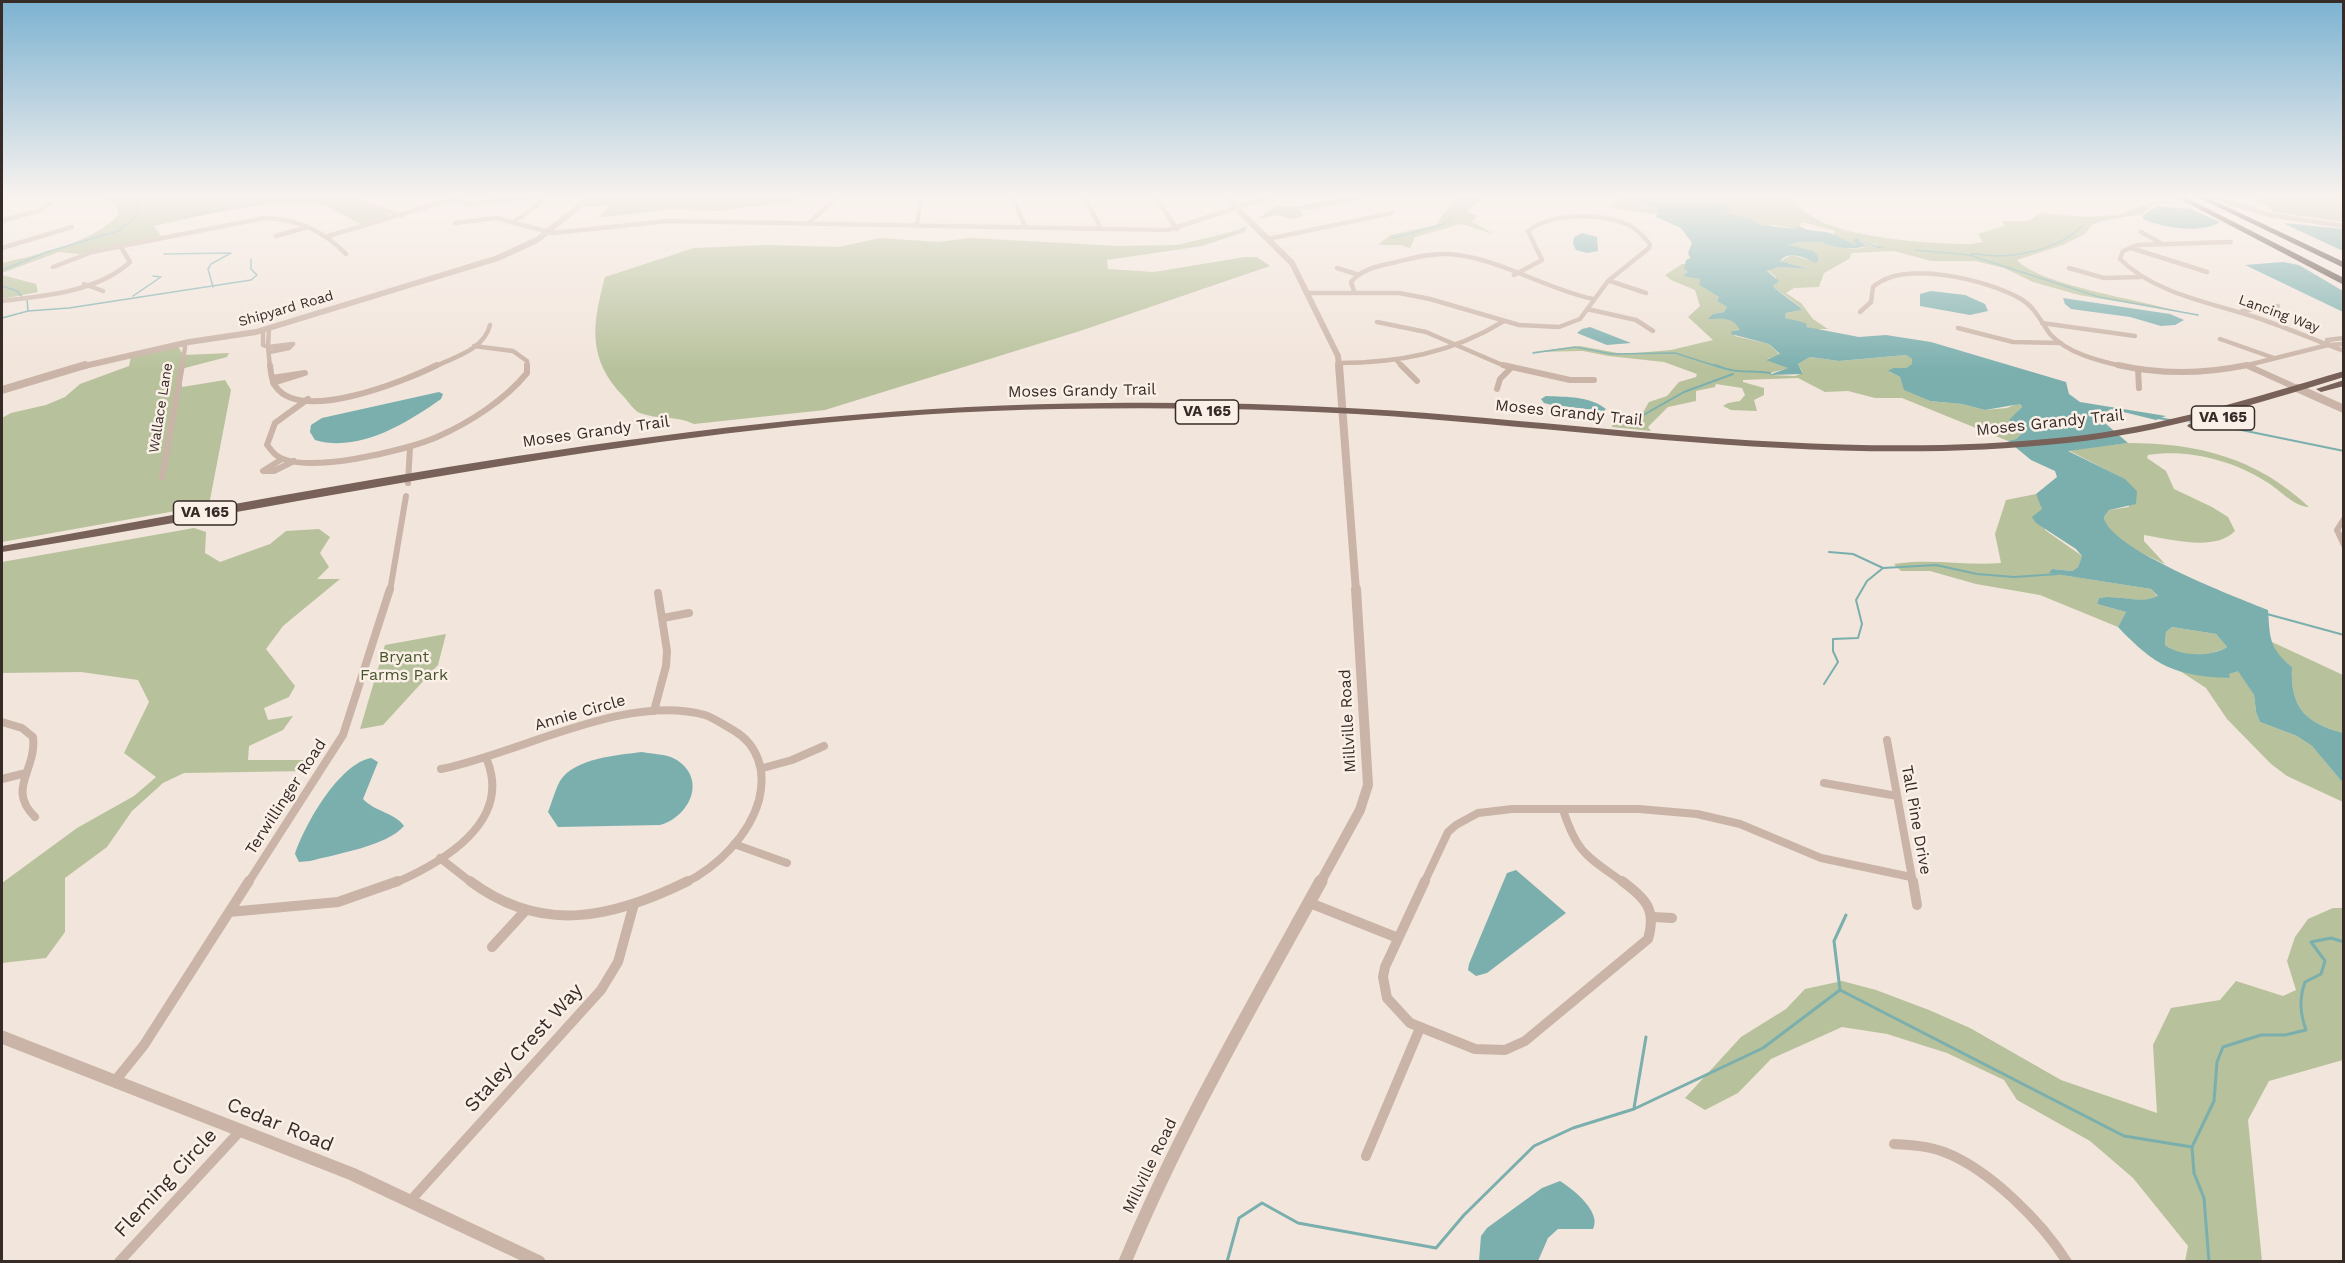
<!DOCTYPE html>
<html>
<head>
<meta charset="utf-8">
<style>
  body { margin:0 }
  #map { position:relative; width:2345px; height:1263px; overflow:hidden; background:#f2e5db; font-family:"Work Sans",sans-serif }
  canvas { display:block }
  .frame { position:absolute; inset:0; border:3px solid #362b27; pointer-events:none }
</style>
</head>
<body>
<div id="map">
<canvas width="2345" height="1263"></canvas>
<div class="frame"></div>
</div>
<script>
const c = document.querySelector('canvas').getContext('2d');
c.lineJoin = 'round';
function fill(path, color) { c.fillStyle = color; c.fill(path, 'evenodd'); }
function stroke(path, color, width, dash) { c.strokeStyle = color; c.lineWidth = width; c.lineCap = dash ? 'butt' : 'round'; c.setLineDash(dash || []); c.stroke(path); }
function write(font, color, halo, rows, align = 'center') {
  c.font = font + ' "Work Sans",sans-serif'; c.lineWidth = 5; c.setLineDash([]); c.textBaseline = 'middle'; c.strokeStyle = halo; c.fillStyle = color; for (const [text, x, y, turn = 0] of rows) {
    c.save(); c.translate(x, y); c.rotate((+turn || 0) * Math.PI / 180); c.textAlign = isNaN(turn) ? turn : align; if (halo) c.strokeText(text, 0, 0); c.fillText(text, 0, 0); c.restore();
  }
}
const green = new Path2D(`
  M97 195H322L366 203 390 215 361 224C350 219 339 212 328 207 290 193 195 217 154 226L161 236 79 254 59 252 2 273V263C36 255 95 242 118 215V206Z
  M597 195H802L795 201 720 211 669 209 598 218 611 205 584 207Z
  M1352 195H1382L1315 209H1300L1303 216 1292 219 1277 215 1257 219 1277 206H1304Z
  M1438 195H1489L1467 211 1477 216 1472 222 1494 234 1461 224 1415 237 1410 248 1401 245H1378L1390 235 1436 225 1455 198 1450 196 1425 198Z
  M1618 195H1635L1638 196 1635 198H1624L1654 206 1659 211 1655 214 1606 207 1618 202 1620 197Z
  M1722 195H1796L1794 197C1807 238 1932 244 1971 244L1983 242 1978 234 2004 226 2002 221H2029L2040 213 2086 217 2117 215 2161 200 2181 204H2152L2143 214 2101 221 2092 225 2085 234 2063 245 2017 260C2041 286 2144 300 2180 312L2079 295 2033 282 2004 268 1975 261H1931L1894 251 1852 253 1849 259 1824 273 1819 287 1794 288 1786 293 1801 303 1813 319 1828 329H1813L1785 318 1786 313 1802 310C1798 303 1780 293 1773 286L1776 277 1767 270 1778 267 1810 269 1780 261 1792 255 1817 262 1789 245 1799 242H1821C1831 247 1852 251 1865 247L1858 240 1878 248V245L1856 238 1857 245 1842 240 1834 234 1835 231 1802 222 1797 229 1775 225 1768 226 1727 214 1725 212 1730 210 1720 200 1726 196Z
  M2271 195H2343V222L2275 212 2256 199Z
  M1247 226 1244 232 1202 246 1107 260 1108 269 1154 272 1245 257H1257L1270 266 1080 331 825 410 694 424C676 415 658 420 640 413 634 411 628 401 624 397 587 359 592 325 605 277L694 248 767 245 839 247 880 238 938 242 971 238 1118 246 1177 245 1232 232Z
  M1682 264H1686L1700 279 1699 285 1719 297 1717 301 1727 307 1724 312 1713 314 1711 319C1724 318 1734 317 1741 330L1732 331 1735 336 1769 344 1780 355 1767 359 1789 368 1770 373 1772 375 1795 376 1803 373 1798 364 1810 357 1839 361 1906 355 1912 359 1913 364 1906 368H1893L1889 372 1900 377 1905 390 1930 401 1962 404 1985 410 2007 408 2019 403 2022 407 2009 422 2020 429 2021 434 2016 439 2008 441 1902 398H1875L1848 391 1825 392 1798 378 1743 380V382L1764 388V395L1754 400 1757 411 1731 410 1723 406 1728 403 1740 401 1745 395 1742 388 1716 384 1715 387 1696 391V401L1668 407 1648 427 1651 431 1612 427 1613 423 1631 420 1642 414 1649 402 1667 396 1679 382 1696 377 1697 374 1664 362 1608 356 1583 351 1532 352 1580 346 1623 354 1671 350 1713 340 1688 317 1700 306 1695 290 1671 280 1665 275Z
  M2 275 36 284 38 292 2 299Z
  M178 346 183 355 229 353 227 357 181 369 182 387 225 380 231 390 209 505 2 542V418L11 413 46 405 65 397 80 384 129 366 131 357Z
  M2128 443C2198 443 2257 458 2309 507 2293 506 2279 489 2265 481 2231 460 2188 449 2148 455L2147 458 2166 471 2174 489 2212 507 2228 517 2235 531C2215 552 2170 539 2144 535V541L2165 564C2148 556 2106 538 2104 517L2109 510 2129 507 2124 479 2068 450Z
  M2036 494 2041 503 2045 530 2082 556 2078 567 2072 571 2052 569 2050 573 2151 589 2158 597C2141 605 2118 594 2099 598L2097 604 2126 612 2118 627 2040 595 1976 584 1930 571H1901L1894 564C1931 558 1965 566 2001 563L1995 534 2006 500Z
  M194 528 206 532 205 553 220 562 270 544 286 531 319 529 330 537 320 553 329 567 317 579H340L283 626 266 649 295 686 289 697 264 708 268 720 293 716 283 730 249 746 248 760H306L309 771 184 773 163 783 132 811 107 847 65 878V932L46 958 2 963V883L77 828 134 796 156 777 124 753 149 702 138 680 81 672 2 673V562Z
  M2172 627 2216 634 2227 647C2210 657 2181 658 2165 645L2166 632Z
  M446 634 438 665 383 725 360 729 385 645Z
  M2270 641 2343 675V733C2306 723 2290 708 2292 667L2277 654Z
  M2238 670 2254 695 2256 712 2260 722 2297 736 2312 746 2343 783V802L2287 776 2271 764 2227 719 2206 688 2180 671 2229 678V674Z
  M2333 908H2343V1060L2269 1081 2248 1120 2262 1261H2185L2188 1246 2133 1178 2090 1141 2017 1100 2004 1080 1947 1053 1887 1034 1842 1027 1771 1059 1738 1093 1705 1110 1685 1098 1741 1037 1786 1009 1805 989 1842 981 1876 990 1929 1010 1970 1028 2061 1080 2157 1113 2153 1045 2171 1008 2220 1000 2236 981 2283 996 2296 990 2287 961 2295 937 2308 919Z`);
const water = new Path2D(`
  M1635 195H1722L1727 198 1721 200 1731 210 1725 213 1751 219 1762 225 1796 229 1798 225C1809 234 1823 229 1835 235 1842 238 1848 242 1856 245L1853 240 1856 238 1884 248 1918 249 1878 248 1859 240 1865 246C1853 251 1830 247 1821 242H1799L1789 245 1813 251 1818 256V261L1815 263C1805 257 1789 250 1780 261L1810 269 1778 267 1767 271 1779 281 1773 286C1780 294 1797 303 1802 310L1786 313 1785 318 1806 323 1807 327 1859 337 1886 335 1931 342 2066 382 2069 394 2080 402 2166 416 2156 420 2111 409 2098 417 2128 443 2068 451 2125 479 2137 491 2136 504 2109 510 2104 517C2107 548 2238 598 2268 610 2270 639 2269 648 2292 667 2290 708 2306 723 2343 733V783L2312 746 2297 736 2260 722 2256 712 2254 695 2238 671 2229 674 2230 678C2175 676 2156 667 2118 627L2126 612 2097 604 2099 598C2118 594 2142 605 2158 596L2151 589 2049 573 2052 569 2072 571 2078 567 2082 556 2076 549 2036 523 2032 517 2042 509 2036 494 2057 477 2055 471 2031 460 2008 441 2016 439 2021 434 2020 429 2009 420 2022 407 2020 404 1985 410 1962 404 1930 401 1904 390 1900 377 1888 371 1893 368H1906L1912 364V359L1906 355 1839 361 1810 357 1798 364 1803 374 1769 375 1788 368 1766 360 1780 354 1769 344 1731 334 1732 331 1740 330C1733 316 1722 319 1708 319L1713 314 1724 312 1727 307 1717 301 1719 297 1699 285 1700 279 1683 276 1688 272 1684 268 1686 260 1690 258 1688 253 1692 243 1681 228 1656 217 1658 208 1623 199 1635 198 1637 196ZM2172 627 2216 634 2227 647C2211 657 2181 657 2165 645L2166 632Z
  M2158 206 2191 209 2220 222C2200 234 2164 228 2143 219L2142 216Z
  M2285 223 2343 229V251L2287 225Z
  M1582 233 1597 237 1598 251 1587 253 1576 250 1573 244 1574 237Z
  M2283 262 2299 265 2343 291V312L2245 265Z
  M1931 291 1965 295 1985 304 1988 311 1970 315 1920 306V294Z
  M2063 298 2170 314 2184 320 2175 325 2161 326 2130 317 2071 309 2065 304Z
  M1590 327 1631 343 1607 345 1577 333 1582 329Z
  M439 392 443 394 441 399C407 423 359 453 315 440L310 432 311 425 322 418Z
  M1546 396C1567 397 1590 396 1606 409L1604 411 1552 405 1544 403 1541 399Z
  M642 752C652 754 666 754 675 759 708 778 690 817 660 825L558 827 548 812C552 802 555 790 560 781 574 758 619 755 642 752Z
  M371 758 378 762 363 799C375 812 394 812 404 826 387 846 336 854 310 861L299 862 295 854C305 824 339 764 371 758Z
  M1516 870 1566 913 1487 973 1476 976 1468 970 1469 964 1507 873Z
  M1560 1181C1573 1189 1602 1212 1593 1229H1558L1548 1238 1538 1261H1479L1481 1236 1487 1228 1542 1188Z`);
const streamFar2 = new Path2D(`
  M119 195H130
  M1301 207 1361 195
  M188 216 243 205 255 195
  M1393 238 1444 224 1477 195
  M1915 250 1969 255 2099 297 2198 315
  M164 254 231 253 211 264 208 269 213 287
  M1971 254C1981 254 1990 256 2000 256 2027 255 2064 246 2083 225
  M2 270 47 252 118 231 138 215 135 195H129
  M2 286 17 291 22 297
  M133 296 161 277 153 276
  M27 299 28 311
  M2 318 28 311 69 308 251 280 257 275 251 269V259
  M1533 353 1575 347 1612 354 1675 353 1719 367`);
const streamFar1 = new Path2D(`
  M1715 365C1735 374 1748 370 1770 373
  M1638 418 1684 392 1733 374
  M2158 418 2170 420
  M2190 422H2194
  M2212 424 2344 451
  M1829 552 1853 554 1883 568 1936 565 1977 574 2014 577 2058 574
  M2267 614 2344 635
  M1824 684 1838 662 1833 651V639L1858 638 1862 624 1856 600 1867 581 1883 568`);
const stream = new Path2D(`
  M1840 990 2124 1136 2192 1147 2214 1101 2217 1062 2223 1047 2261 1035H2285L2306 1030C2300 1013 2299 999 2305 982L2321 974 2325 961 2311 942 2331 938 2344 942
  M1840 990 1834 941 1846 915
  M1634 1108 1646 1037
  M2192 1147 2194 1173 2204 1198 2209 1262
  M1227 1262 1239 1218 1262 1203 1298 1223 1436 1248 1464 1215 1534 1146 1573 1128 1634 1109 1763 1048 1840 990`);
const minorFar3 = new Path2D(`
  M327 195 362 202 401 216
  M447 195 467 204 551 195 591 196
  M1011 195 1025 226
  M1083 195 1101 228
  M1154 195 1177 229
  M2206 195 2269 215 2344 226
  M2 221 41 210 50 203
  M455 223 496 218 553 233 667 221 1168 230 1276 195
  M512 223 539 204 544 195
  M809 223 839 195
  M917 224 922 195
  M2141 232 2159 242
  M276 236 308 227
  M328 236 453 199
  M1268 239 1392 213
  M2231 242 2137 245 2123 251 2120 259C2155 294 2212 303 2258 318 2287 328 2315 340 2344 351
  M2 248 72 227
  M2131 248 2207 272
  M53 267 92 252 264 218C297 219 323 230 346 254
  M1337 268 1359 275
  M2069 268 2104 278 2140 277
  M1610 281 1646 293
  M84 284 103 291
  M1354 291 1351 282C1361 270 1377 266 1392 263 1410 259 1429 253 1447 254 1495 256 1545 289 1593 299
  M1307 293H1399L1430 299 1519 325 1559 327 1580 319 1608 281 1649 248 1650 244C1644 237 1637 229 1629 225 1602 213 1552 212 1528 231L1542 260 1514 275
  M2 301C43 296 98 292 130 262L121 247
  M1587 309 1636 320 1653 331
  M2242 311 2278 306
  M1860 312 1871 302 1873 287C1904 259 1988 280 2021 299 2035 307 2041 322 2050 334 2068 354 2100 361 2125 367
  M1377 322 1426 332 1507 367
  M2042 323 2135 336
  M1958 328 2013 342 2061 343
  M263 330V345L268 347 269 329
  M2220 339 2274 358
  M2328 345 2327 340 2344 338
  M474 346 513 351 527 361V367
  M269 352 289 348 293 344 268 347 270 367
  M1397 361 1403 367
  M1338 363C1398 363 1452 353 1504 321
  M2246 365 2250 367
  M182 367 185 347 183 344
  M434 367C454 357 484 350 490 325
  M2240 367 2328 345 2344 344`);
const minorFar2 = new Path2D(`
  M270 365C271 372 271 381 276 387 302 423 405 381 437 365
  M1401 365 1417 381
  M1503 365 1570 380H1594
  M2118 365C2162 375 2204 374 2247 365
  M2246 365 2297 388
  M2138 369 2139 388
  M272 378 305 373 273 383
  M1497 389 1500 379 1511 368
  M308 399 275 423 267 445C270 448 273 453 276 455 303 476 408 450 437 437 469 423 505 400 527 373V365
  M282 459 263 471H274L294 461
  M162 478 182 365
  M408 483 410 447
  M2344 519 2337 530 2344 545
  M390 591 406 496`);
const minorFar1 = new Path2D(`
  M663 618 689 613
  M654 711 666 666 667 651 658 593
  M2 722 22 728 33 737C37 770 6 789 35 817
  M1887 740 1913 883
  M763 768 792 760 824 746
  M441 769C521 753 625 693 705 715 714 718 724 725 733 730 759 745 766 772 759 800 749 836 717 867 685 883
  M2 779 26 773
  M1824 783 1897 796
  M1563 810C1578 855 1587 856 1624 883
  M734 844 787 863
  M440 858 472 883
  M248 883 343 735 390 589
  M395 883C443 862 512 822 487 760
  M1424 883 1448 832 1456 825 1478 813 1512 809H1639L1697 814 1740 824 1821 858 1911 877`);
const minor = new Path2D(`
  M470 881C542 935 613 918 688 881
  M1425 881 1385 967 1383 977 1387 998 1410 1023 1475 1049 1505 1050 1525 1041 1648 939C1657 909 1645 898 1622 881
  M1913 881 1917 905
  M1310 903 1398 938
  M229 912 338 902 398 881
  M1653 917 1672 918
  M492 947 525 911
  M115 1081 144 1045 249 881
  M1894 1144C1911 1145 1928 1146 1944 1152 1989 1169 2042 1222 2067 1262
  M1366 1156 1420 1028
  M411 1200 601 990 618 962 634 904
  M119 1262 241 1130`);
const tertiaryFar3 = new Path2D(`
  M1223 195 1292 263 1338 356 1339 367
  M80 367 189 342 256 332 498 258 537 240 593 195`);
const tertiaryFar2 = new Path2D(`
  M1339 365 1356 591
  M2297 388 2344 409
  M2 390 85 365`);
const tertiaryFar1 = new Path2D(`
  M1320 883 1360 810 1368 785 1356 589`);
const tertiary = new Path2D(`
  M2 1037 352 1174 539 1262
  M1125 1262C1180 1130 1252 1006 1321 881`);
const primary = new Path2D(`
  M2344 371V377C2253 405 2161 433 2067 443 1853 466 1640 436 1427 419 1305 409 1182 407 1059 409 702 415 353 496 2 552V546C366 481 736 405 1107 403 1214 402 1321 405 1427 413 1640 430 1853 460 2067 437 2162 427 2252 398 2344 371Z
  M2344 380V386L2321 392 2316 389Z
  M2236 411 2239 412V416L2192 429 2187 426 2189 424Z`);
const motorway = new Path2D(`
  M2172 195H2181L2344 278V285Z
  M2193 195H2202L2344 262V268Z`);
const farStreetnames = [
  ["Shipyard Road",286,309,-16],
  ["Lancing Way",2279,314,20],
  ["Wallace Lane",161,408,-81]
];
const shields = [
  [1207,412,63],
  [2223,418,63],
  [205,513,63]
];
const shieldNames = [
  ["VA 165",1207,412],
  ["VA 165",2223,418],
  ["VA 165",205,513]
];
const streetNames = [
  ["Moses Grandy Trail",1082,391,-1],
  ["Moses Grandy Trail",1569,413,6],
  ["Moses Grandy Trail",2050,423,-6],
  ["Moses Grandy Trail",596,432,-8],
  ["Annie Circle",580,713,-16],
  ["Millville Road",1348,721,-93],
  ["Terwillinger Road",286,797,-57],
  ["Tall Pine Drive",1916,820,80],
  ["Millville Road",1150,1166,-64]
];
const parkNames = [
  ["Bryant",404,657],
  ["Farms Park",404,675]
];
const nearStreetnames = [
  ["Staley Crest Way",524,1048,-48],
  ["Cedar Road",280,1125,22],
  ["Fleming Circle",166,1183,-47]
];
fill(green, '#b7c19b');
fill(water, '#7aafae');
stroke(streamFar2, '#7aafae', 1.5);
stroke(streamFar1, '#7aafae', 2);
stroke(stream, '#7aafae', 3);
stroke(minorFar3, '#cab4a7', 4.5);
stroke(minorFar2, '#cab4a7', 6);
stroke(minorFar1, '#cab4a7', 8);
stroke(minor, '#cab4a7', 10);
stroke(tertiaryFar3, '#cab4a7', 6);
stroke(tertiaryFar2, '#cab4a7', 8);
stroke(tertiaryFar1, '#cab4a7', 10);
stroke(tertiary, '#cab4a7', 13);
fill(primary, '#786158');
fill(motorway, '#57443e');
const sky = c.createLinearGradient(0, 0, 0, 371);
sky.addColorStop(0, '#7cb2d1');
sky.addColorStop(0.53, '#f9f3ef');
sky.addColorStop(1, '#f9f3ef00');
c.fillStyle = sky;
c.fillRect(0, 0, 2345, 371);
write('14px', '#362b27', '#faf0e7', farStreetnames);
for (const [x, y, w] of shields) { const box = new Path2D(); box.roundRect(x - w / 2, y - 12, w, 24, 4.5); c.fillStyle = '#faf0e7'; c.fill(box); stroke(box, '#362b27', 1.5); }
write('bold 15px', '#362b27', null, shieldNames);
write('16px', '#362b27', '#faf0e7', streetNames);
write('16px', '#48552b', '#faf0e7', parkNames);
write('20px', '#362b27', '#faf0e7', nearStreetnames);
</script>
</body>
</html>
